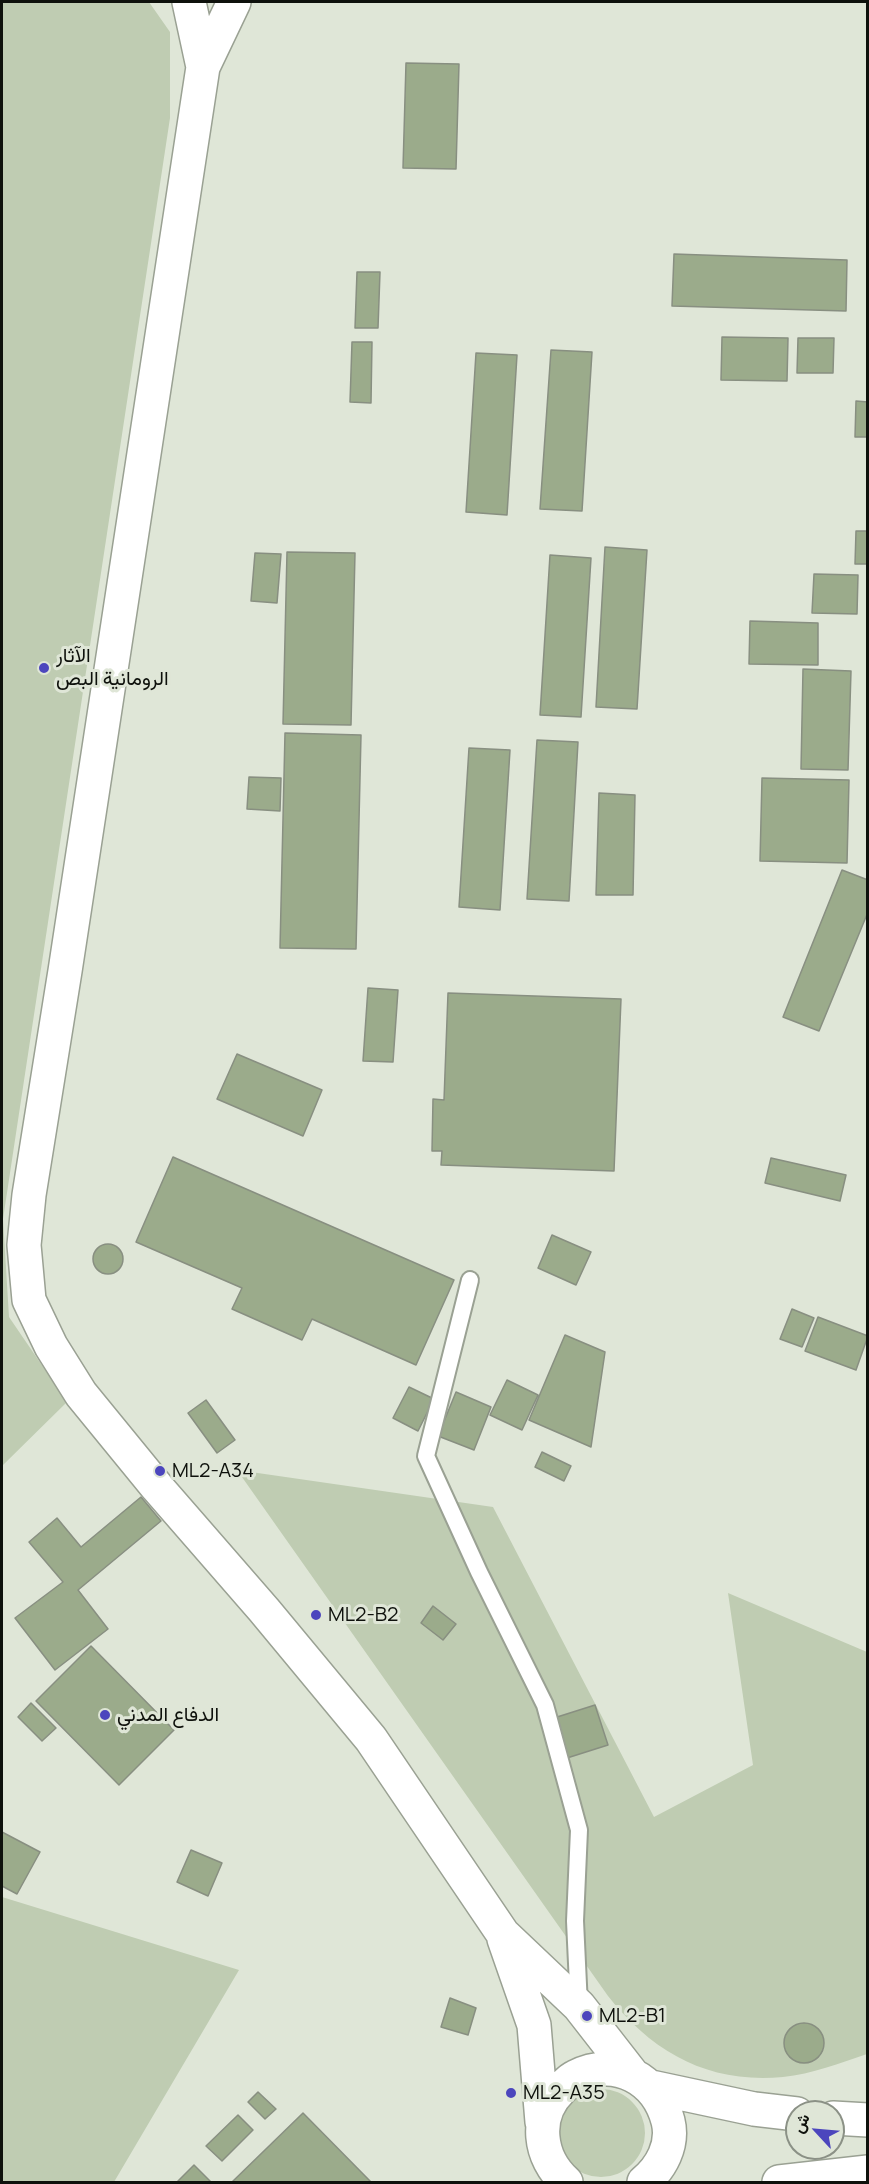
<!DOCTYPE html>
<html>
<head>
<meta charset="utf-8">
<style>
  body { margin:0 }
  #map { position:relative; width:869px; height:2184px; overflow:hidden; background:#dfe6d7; font-family:Manrope,Vazirmatn,sans-serif }
  canvas { display:block }
  .frame { position:absolute; inset:0; border:3px solid #0e110c; pointer-events:none }
  .north { position:absolute; left:785px; top:2100px; width:60px; height:60px; box-sizing:border-box; background:#dfe6d7; border:2px solid #8b9186; border-radius:50%; rotate:296deg; font-size:16px; font-weight:700; line-height:24px; text-align:center; color:#0e110c }
  .north::after { content:''; display:block; margin:auto; width:21px; height:27px; background:#4c46bd; clip-path:polygon(50% 0,100% 100%,50% 72%,0 100%) }
</style>
</head>
<body>
<div id="map">
<canvas width="869" height="2184"></canvas>
<div class="frame"></div>
<div class="north">ش</div>
</div>
<script>
const c = document.querySelector('canvas').getContext('2d');
c.lineJoin = 'round';
function fill(path, color) { c.fillStyle = color; c.fill(path, 'evenodd'); }
function stroke(path, color, width, dash) { c.strokeStyle = color; c.lineWidth = width; c.lineCap = dash ? 'butt' : 'round'; c.setLineDash(dash || []); c.stroke(path); }
function write(font, color, halo, rows, align = 'center') {
  c.font = font + ' Manrope,Vazirmatn,sans-serif'; c.lineWidth = 6; c.setLineDash([]); c.textBaseline = 'middle'; c.strokeStyle = halo; c.fillStyle = color; for (const [text, x, y, turn = 0] of rows) {
    c.save(); c.translate(x, y); c.rotate((+turn || 0) * Math.PI / 180); c.textAlign = isNaN(turn) ? turn : align; if (halo) c.strokeText(text, 0, 0); c.fillText(text, 0, 0); c.restore();
  }
}
const green = new Path2D(`
  M2 2H149L170 32V118L3 1219 9 1317 67 1402 2 1466Z
  M237 1470 493 1507 654 1817 753 1765 728 1593 867 1652V2054C840 2063 812 2074 783 2077 709 2084 653 2053 608 1996Z
  M2 1897 239 1970 114 2182H2Z
  M557 2133a44 44 0 1 1 88 0a44 44 0 1 1-88 0Z`);
const building = new Path2D(`
  M406 63 459 64 456 169 403 168Z
  M674 254 847 260 846 311 672 306Z
  M357 272H380L378 328H355Z
  M722 337 788 338 787 381 721 380Z
  M798 338H834L833 373H797Z
  M352 342H372L371 403 350 402Z
  M551 350 592 352 582 511 540 509Z
  M476 353 517 355 507 515 466 512Z
  M856 401 868 402V437H855Z
  M856 531H868V564H855Z
  M605 547 647 550 637 709 596 707Z
  M287 552 355 553 351 725 283 724Z
  M255 553 281 554 277 603 251 601Z
  M550 555 591 558 581 717 540 715Z
  M814 574 858 575 857 614 812 613Z
  M750 621 818 623V665L749 664Z
  M803 669 851 671 848 770 801 769Z
  M285 733 361 735 356 949 280 948Z
  M537 740 578 742 569 901 527 899Z
  M469 748 510 750 500 910 459 907Z
  M249 777 281 778 280 811 247 809Z
  M762 778 849 780 847 863 760 861Z
  M599 793 635 795 633 895H596Z
  M842 870 868 880V912L819 1031 783 1017Z
  M368 988 398 990 393 1062 363 1061Z
  M448 993 621 999 614 1171 441 1165 442 1151H432L433 1099 444 1100Z
  M237 1054 322 1090 303 1136 217 1099Z
  M173 1157 454 1280 416 1365 312 1319 302 1340 232 1309 242 1288 136 1242Z
  M771 1158 846 1175 840 1201 765 1183Z
  M552 1235 591 1252 576 1285 538 1268Z
  M93 1259a15 15 0 1 1 30 0a15 15 0 1 1-30 0Z
  M792 1309 814 1318 802 1347 780 1339Z
  M818 1317 868 1336 856 1370 805 1351Z
  M565 1335 605 1352 591 1447 529 1420Z
  M507 1380 538 1395 522 1430 490 1415Z
  M409 1387 434 1399 418 1431 393 1418Z
  M456 1392 491 1407 474 1450 438 1436Z
  M206 1400 235 1440 217 1453 188 1413Z
  M542 1452 571 1466 564 1481 535 1467Z
  M141 1497 161 1521 78 1590 108 1629 55 1670 15 1618 63 1582 29 1542 57 1518 81 1547Z
  M433 1606 456 1624 443 1640 421 1623Z
  M91 1646 174 1730 119 1785 36 1701Z
  M31 1703 56 1728 42 1741 18 1717Z
  M595 1705 608 1745 567 1758 554 1718Z
  M2 1832 40 1852 17 1894 2 1886Z
  M191 1850 222 1863 208 1896 177 1882Z
  M450 1998 476 2008 468 2035 441 2027Z
  M784 2043a20 20 0 1 1 40 0a20 20 0 1 1-40 0Z
  M258 2092 276 2109 265 2119 248 2102Z
  M303 2113 371 2182H232Z
  M238 2115 253 2130 222 2161 206 2146Z
  M194 2165 211 2182H177Z`);
const lane = new Path2D(`
  M470 1280 426 1456 479 1572 545 1705 579 1830 575 1921 579 2006`);
const secondary = new Path2D(`
  M189 2 203 67
  M234 2 203 67 65 971 29 1195 24 1245 29 1300 51 1346 81 1394 157 1487 264 1610 371 1739 503 1934 579 2006 632 2074
  M504 1939 534 2025 542 2122
  M651 2087 754 2109 797 2114
  M833 2118 868 2120
  M566 2182C539 2158 533 2116 561 2089 565 2085 570 2079 575 2077 616 2056 657 2079 668 2121 674 2145 661 2168 644 2182
  M779 2182 868 2172`);
const markers = [
  [44,668,6,"#4c46bd"],
  [160,1471,6,"#4c46bd"],
  [316,1615,6,"#4c46bd"],
  [105,1715,6,"#4c46bd"],
  [587,2016,6,"#4c46bd"],
  [511,2093,6,"#4c46bd"]
];
const poiNames = [
  ["الآثار",56,656],
  ["الرومانية البص",56,679],
  ["ML2-A34",172,1471],
  ["ML2-B2",328,1615],
  ["الدفاع المدني",117,1715],
  ["ML2-B1",599,2016],
  ["ML2-A35",523,2093]
];
fill(green, '#bfccb2');
fill(building, '#9bab8b');
stroke(building, '#888f81', 1.5);
stroke(lane, '#9aa193', 20);
stroke(secondary, '#9aa193', 36);
stroke(lane, '#fff', 16);
stroke(secondary, '#fff', 33);
for (const [x, y, r, color] of markers) { const dot = new Path2D(); dot.arc(x, y, r, 0, 2 * Math.PI); c.fillStyle = color; c.fill(dot); stroke(dot, '#dfe6d7', 2); }
write('20px', '#0e110c', '#dfe6d7', poiNames, 'left');
</script>
</body>
</html>
